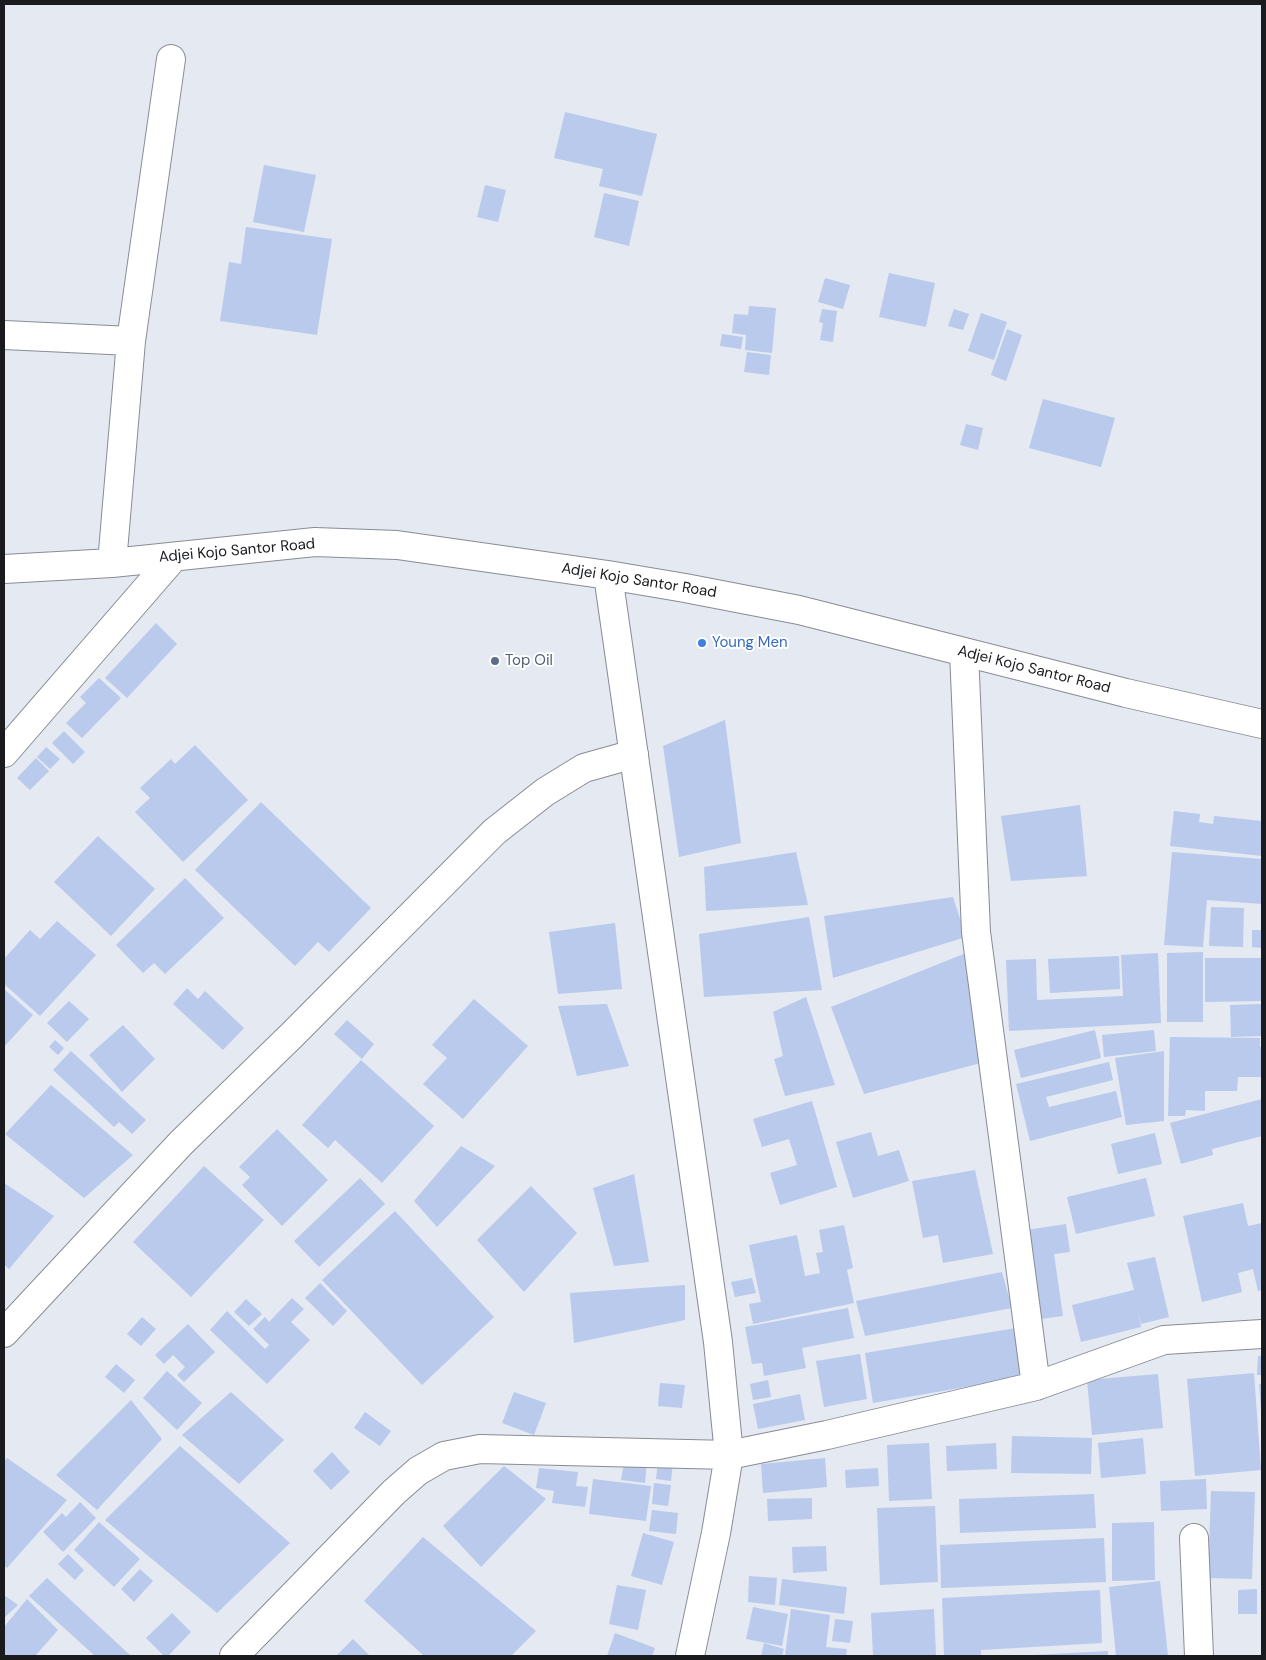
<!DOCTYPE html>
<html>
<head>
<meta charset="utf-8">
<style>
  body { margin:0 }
  #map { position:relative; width:1266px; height:1660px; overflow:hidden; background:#e4e9f2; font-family:"DM Sans",sans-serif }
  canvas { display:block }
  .frame { position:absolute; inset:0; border:5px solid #191b1e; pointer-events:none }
</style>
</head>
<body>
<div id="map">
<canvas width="1266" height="1660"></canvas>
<div class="frame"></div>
</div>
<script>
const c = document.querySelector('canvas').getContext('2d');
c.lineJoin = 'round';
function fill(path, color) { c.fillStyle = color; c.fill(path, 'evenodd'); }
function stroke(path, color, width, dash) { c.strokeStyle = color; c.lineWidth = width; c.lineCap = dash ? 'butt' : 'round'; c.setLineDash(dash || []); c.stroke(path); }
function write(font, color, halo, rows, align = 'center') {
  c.font = font + ' "DM Sans",sans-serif'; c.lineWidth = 4; c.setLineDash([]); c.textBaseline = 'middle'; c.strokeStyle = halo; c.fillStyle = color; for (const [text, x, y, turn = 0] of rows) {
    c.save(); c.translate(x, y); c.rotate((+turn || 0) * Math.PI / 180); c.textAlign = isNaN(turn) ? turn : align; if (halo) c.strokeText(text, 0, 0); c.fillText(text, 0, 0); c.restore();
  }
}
const building = new Path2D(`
  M565 112 657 134 642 196 599 186 603 169 554 158Z
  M264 165 316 175 304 232 253 222Z
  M485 185 506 190 498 222 477 217Z
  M604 193 639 201 629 246 594 237Z
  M246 227 332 239 317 335 220 321 229 262 241 264Z
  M889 273 935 283 926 327 879 317Z
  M825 278 850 285 843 309 818 302Z
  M749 306 776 308 772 353 745 350 746 335 732 333 734 314 748 315Z
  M822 309 837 311 833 342 820 340 823 323 819 322Z
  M954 309 969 314 963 330 948 326Z
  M981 313 1007 322 994 360 968 351Z
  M1007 329 1022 335 1006 381 991 375Z
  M722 334 743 337 741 349 720 346Z
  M747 352 771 355 769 375 744 372Z
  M1043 399 1115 418 1101 467 1029 448Z
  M966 424 983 428 978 450 960 445Z
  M156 623 177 644 127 698 105 678Z
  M99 678 121 698 82 738 66 723 86 703 80 697Z
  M725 720 741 843 679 857 663 746Z
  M64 731 85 752 73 764 52 743Z
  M195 745 248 800 183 862 135 812 150 798 140 788 171 759 175 764Z
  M46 747 60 759 50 769 37 757Z
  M36 758 49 771 30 790 17 778Z
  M261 802 371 908 329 952 318 942 295 966 195 870Z
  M1080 805 1087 876 1011 881 1001 816Z
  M1174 811 1200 814 1199 822 1213 824 1214 816 1262 821V856L1170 846Z
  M98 836 155 889 111 936 54 882Z
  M796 852 808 905 706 911 704 867Z
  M1172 852 1262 859V904L1207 900 1203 947 1164 945Z
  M185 878 224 918 165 974 154 963 143 973 116 945Z
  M953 897 966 937 833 978 824 916Z
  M1211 907 1244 908 1243 947 1209 946Z
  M809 917 822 990 704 997 699 934Z
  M57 921 96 955 40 1016 4 984V959L30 930 40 939Z
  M615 923 622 989 558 994 549 932Z
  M1252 930H1262V948L1252 947Z
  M1203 952V1022H1167V953Z
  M966 953 992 1060 864 1094 831 1007Z
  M1158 953 1161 1023 1009 1031 1006 960 1036 959 1037 1000 1123 996 1121 955Z
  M1119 956 1120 989 1050 993 1048 959Z
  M1205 958H1262V1001L1205 1002Z
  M187 988 198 999 205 991 244 1028 223 1050 173 1004Z
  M4 989 33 1015 4 1047Z
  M806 997 835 1085 785 1096 774 1059 783 1056 773 1012Z
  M474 999 528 1046 463 1119 423 1084 447 1058 432 1045Z
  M69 1001 89 1019 67 1042 47 1023Z
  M607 1004 629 1066 577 1076 558 1006Z
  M1262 1004V1036L1231 1037 1230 1005Z
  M347 1020 374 1044 362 1059 334 1034Z
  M123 1025 155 1059 122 1092 89 1055Z
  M1095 1030 1101 1058 1021 1078 1014 1050Z
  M1154 1030 1156 1051 1104 1057 1102 1035Z
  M1170 1037 1260 1038V1047H1262V1077H1238L1237 1091H1205V1111L1186 1110 1185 1116H1168Z
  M55 1040 64 1048 58 1055 49 1047Z
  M71 1051 146 1120 132 1134 119 1122 114 1127 53 1070Z
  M1164 1051V1121L1126 1125 1115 1058Z
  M361 1060 434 1126 382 1183 335 1140 328 1148 302 1125Z
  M1109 1062 1113 1080 1046 1097 1049 1107 1116 1091 1122 1117 1030 1141 1016 1084Z
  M51 1085 133 1155 84 1198 5 1134Z
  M1262 1099V1136L1212 1149 1213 1155 1181 1164 1170 1123Z
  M812 1101 837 1187 780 1205 770 1173 797 1165 789 1139 762 1147 753 1119Z
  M277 1129 328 1180 282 1226 242 1185 250 1177 239 1167Z
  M871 1132 878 1156 899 1150 909 1181 853 1198 836 1142Z
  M1155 1133 1162 1164 1118 1174 1111 1144Z
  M461 1146 495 1166 437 1227 414 1201Z
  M204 1166 264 1220 191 1297 133 1242Z
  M975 1170 993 1254 943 1263 938 1235 923 1238 912 1181Z
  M634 1174 649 1262 614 1266 593 1188Z
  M360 1178 385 1204 319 1267 294 1241Z
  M1146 1178 1155 1216 1076 1234 1067 1197Z
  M4 1183 54 1216 9 1269 4 1264Z
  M531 1186 577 1233 524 1292 477 1240Z
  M1243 1203 1248 1226 1262 1223V1290L1258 1291 1253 1269 1238 1273 1242 1292 1202 1302 1183 1216Z
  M395 1211 494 1317 422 1385 322 1280Z
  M1066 1224 1070 1252 1054 1254 1063 1316 1034 1320 1020 1231Z
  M844 1225 853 1268 847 1270 854 1303 753 1324 749 1304 761 1302 749 1245 797 1235 805 1276 820 1273 816 1253 823 1252 819 1230Z
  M1155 1257 1169 1317 1141 1324 1138 1311 1141 1327 1081 1342 1072 1305 1134 1290 1127 1263Z
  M1002 1272 1012 1308 865 1336 856 1301Z
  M752 1278 756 1293 735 1297 731 1282Z
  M320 1283 347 1311 333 1326 305 1298Z
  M685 1285V1320L574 1343 570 1293Z
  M292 1298 304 1309 291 1322 310 1340 267 1384 210 1330 227 1311 265 1349 269 1345 253 1329 265 1317 269 1322Z
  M246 1299 262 1314 249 1326 234 1312Z
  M848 1308 854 1338 802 1348 806 1368 764 1376 762 1363 752 1364 745 1327Z
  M142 1317 156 1329 141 1346 127 1334Z
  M188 1324 215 1352 184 1382 177 1375 185 1367 173 1355 164 1364 155 1355Z
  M1022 1327 1029 1376 873 1403 865 1353Z
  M860 1354 867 1399 824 1407 816 1361Z
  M1258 1356H1262V1375H1257Z
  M116 1364 135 1380 124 1393 105 1377Z
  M167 1371 202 1403 177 1430 143 1398Z
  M1254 1373 1261 1470 1195 1476 1187 1379Z
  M1158 1374 1163 1428 1092 1435 1087 1380Z
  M768 1380 771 1397 753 1400 750 1384Z
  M660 1383 685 1385 682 1408 658 1406Z
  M1259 1384H1262V1410H1261Z
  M231 1392 284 1440 239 1484 182 1435Z
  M514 1392 546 1403 534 1435 502 1423Z
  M800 1394 805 1420 758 1429 753 1404Z
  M131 1400 162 1439 97 1510 56 1475Z
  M365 1412 391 1431 380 1446 354 1428Z
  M1012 1436 1092 1438 1091 1474 1011 1473Z
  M1143 1438 1146 1474 1101 1478 1098 1443Z
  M929 1443 932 1499 889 1501 887 1445Z
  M996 1443 997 1469 947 1471 946 1446Z
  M180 1446 290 1543 217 1613 105 1520Z
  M332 1452 350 1472 331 1490 313 1471Z
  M7 1458 67 1500 7 1568 4 1565V1462Z
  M625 1458 647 1461 645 1483 621 1480Z
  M825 1458 827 1487 763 1493 761 1464Z
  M658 1461 673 1462 671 1481 656 1479Z
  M504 1466 546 1499 481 1567 443 1526Z
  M539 1468 578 1472 576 1486 588 1487 585 1507 552 1503 554 1491 536 1488Z
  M878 1468 879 1486 846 1488 845 1470Z
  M593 1479 651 1486 646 1521 589 1514Z
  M1206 1479 1207 1509 1161 1511 1160 1481Z
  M654 1483 671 1485 668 1506 652 1504Z
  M1211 1491 1255 1492 1252 1579 1208 1578Z
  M1094 1494 1096 1528 960 1533 959 1499Z
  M812 1498V1519L768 1521 767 1499Z
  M80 1502 96 1518 63 1552 43 1532 62 1513 66 1517Z
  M935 1506 938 1582 880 1585 877 1508Z
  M652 1510 678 1513 676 1534 649 1531Z
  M99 1522 140 1559 114 1587 74 1550Z
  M1154 1522 1155 1580 1112 1581V1523Z
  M643 1533 674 1542 662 1585 631 1576Z
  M423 1537 536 1631 511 1656H424L364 1601Z
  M1104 1538 1106 1582 941 1588 940 1545Z
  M826 1546 827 1571 793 1573 792 1547Z
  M68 1554 84 1570 75 1580 58 1564Z
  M140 1569 153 1581 134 1602 121 1589Z
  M749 1576 777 1578 775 1605 748 1602Z
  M47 1578 131 1656H95L29 1596Z
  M782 1579 847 1587 844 1614 779 1605Z
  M1160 1581 1168 1656H1116L1109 1587Z
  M617 1585 646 1590 638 1630 609 1624Z
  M1257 1589V1614H1238V1590Z
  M1100 1590 1102 1643 981 1650V1656H944L942 1598Z
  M4 1595 18 1605 4 1618Z
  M27 1599 58 1630 35 1656H4V1627Z
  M753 1607 788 1614 782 1646 746 1639Z
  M791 1609 830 1615 826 1647 847 1649 846 1656H785Z
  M934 1609 936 1656H873L871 1613Z
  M172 1613 191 1632 168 1656H164L146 1638Z
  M835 1619 853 1621 850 1643 832 1641Z
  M615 1633 655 1648 652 1656H607Z
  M353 1639 370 1656H336Z
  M764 1643 784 1649 782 1656H761Z
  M1108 1651V1656H1033V1655Z`);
const minor = new Path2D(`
  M4 335 131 341
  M112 563 131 341 171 59
  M4 569 112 563 315 542 397 545 608 575 685 588 799 610 1126 693 1262 724
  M608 575 718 1342 729 1455 716 1533 690 1656
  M964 652 976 932 1036 1386
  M4 753 174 557
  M4 1333 181 1143 292 1035 494 832 545 792 584 768 634 754
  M1194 1538 1199 1656
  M234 1656 394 1492 418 1471 444 1456 480 1449 729 1455 827 1435 1036 1386 1164 1340 1262 1334`);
const markers = [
  [702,643,5,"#3f7fe0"],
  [495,661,5,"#5c6f8a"]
];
const streetNames = [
  ["Adjei Kojo Santor Road",237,551,-5],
  ["Adjei Kojo Santor Road",639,581,9],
  ["Adjei Kojo Santor Road",1034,670,14]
];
const shopNames = [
  ["Young Men",712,643]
];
const serviceNames = [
  ["Top Oil",505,661]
];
fill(building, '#b9caec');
stroke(minor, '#888c95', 30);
stroke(minor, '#fff', 28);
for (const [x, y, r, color] of markers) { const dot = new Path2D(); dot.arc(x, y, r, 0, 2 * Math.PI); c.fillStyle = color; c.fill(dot); stroke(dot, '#fff', 2); }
write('15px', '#191b1e', '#fff', streetNames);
write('15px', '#366cbe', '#fff', shopNames, 'left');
write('15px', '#4e5e75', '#fff', serviceNames, 'left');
</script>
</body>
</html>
